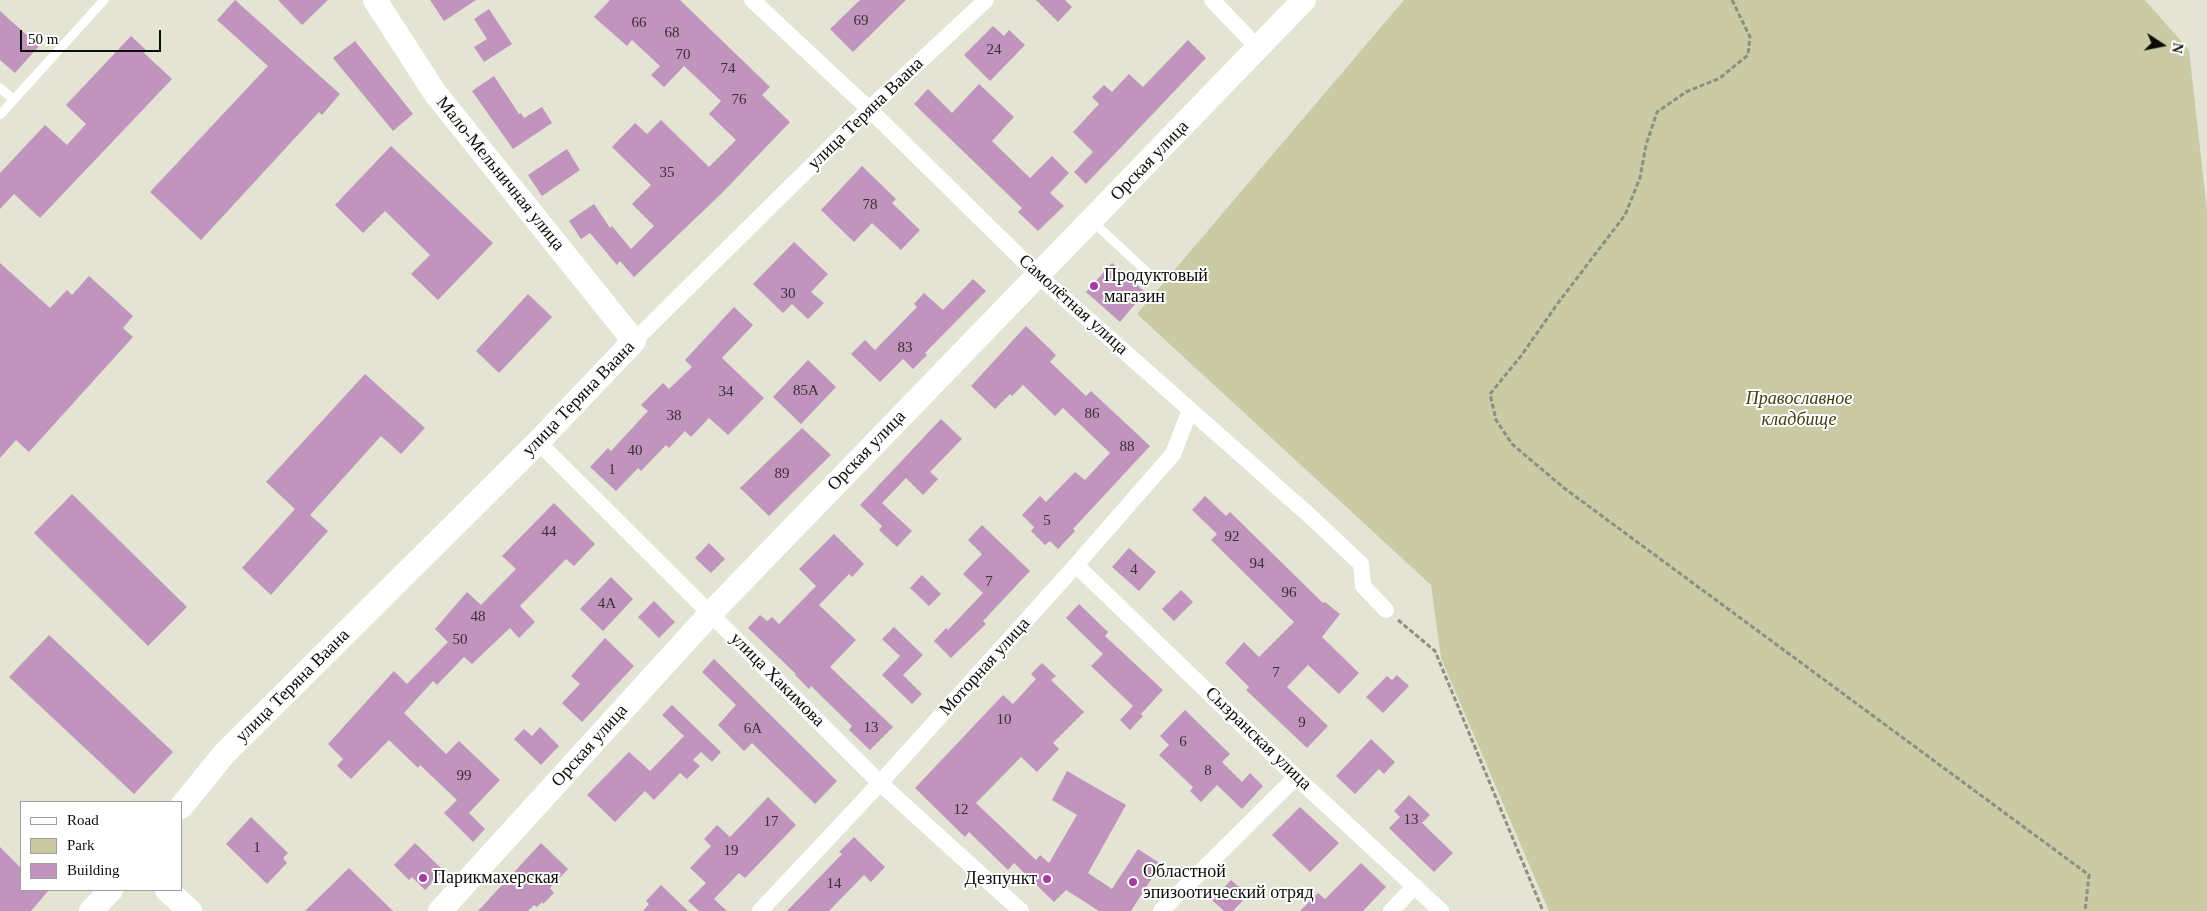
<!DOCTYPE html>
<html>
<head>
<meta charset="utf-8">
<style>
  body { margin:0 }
  #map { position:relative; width:2207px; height:911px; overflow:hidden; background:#e3e4d4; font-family:Georgia,serif }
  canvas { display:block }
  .legend { position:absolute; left:20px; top:801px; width:162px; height:90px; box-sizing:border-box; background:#fff; border:1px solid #9e9e9c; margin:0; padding:6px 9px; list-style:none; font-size:15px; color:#0d0d08 }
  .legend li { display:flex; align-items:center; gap:10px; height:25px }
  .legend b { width:25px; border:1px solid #9e9e9c }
  .north { position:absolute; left:2137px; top:20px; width:50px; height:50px; -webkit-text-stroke:4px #fff; paint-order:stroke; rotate:101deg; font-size:14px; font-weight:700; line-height:20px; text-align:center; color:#0d0d08 }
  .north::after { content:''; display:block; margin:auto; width:18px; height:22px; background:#0d0d08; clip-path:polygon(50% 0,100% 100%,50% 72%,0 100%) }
  .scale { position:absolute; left:20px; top:30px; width:141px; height:22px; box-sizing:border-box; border:2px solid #0d0d08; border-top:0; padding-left:6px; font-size:15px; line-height:18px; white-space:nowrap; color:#0d0d08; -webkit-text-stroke:4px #fff; paint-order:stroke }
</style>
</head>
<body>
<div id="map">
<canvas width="2207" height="911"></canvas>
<ul class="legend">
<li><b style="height:6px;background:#fff"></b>Road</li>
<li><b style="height:14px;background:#cacaa5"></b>Park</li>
<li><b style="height:14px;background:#c094bd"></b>Building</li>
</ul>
<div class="north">N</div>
<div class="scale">50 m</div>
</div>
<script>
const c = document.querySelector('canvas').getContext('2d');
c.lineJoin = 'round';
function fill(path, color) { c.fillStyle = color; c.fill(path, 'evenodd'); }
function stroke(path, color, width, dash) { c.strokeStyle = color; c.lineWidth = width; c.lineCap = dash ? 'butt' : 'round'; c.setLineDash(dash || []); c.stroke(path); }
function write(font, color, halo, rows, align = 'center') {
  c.font = font + ' Georgia,serif'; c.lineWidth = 4; c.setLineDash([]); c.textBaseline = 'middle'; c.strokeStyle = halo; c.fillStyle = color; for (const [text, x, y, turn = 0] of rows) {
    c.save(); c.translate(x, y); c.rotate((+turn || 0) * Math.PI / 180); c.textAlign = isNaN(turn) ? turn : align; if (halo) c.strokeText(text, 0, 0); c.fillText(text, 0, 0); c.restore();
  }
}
const green = new Path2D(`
  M1404 0H2145L2189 50 2207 211V911H1549L1441 658 1431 585 1137 314Z`);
const building = new Path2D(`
  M235 0 340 94 322 115 319 112 201 240 150 192 268 66 217 20Z
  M278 0H328L302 25Z
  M430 0H476L444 21Z
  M610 0H680L770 87 762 95 790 122 722 193 634 277 620 261 617 265 590 233 581 239 569 221 594 204 610 228 612 226 631 249 654 226 632 204 651 185 612 147 635 123 647 134 661 120 709 167 736 140 709 114 721 101 684 66 664 87 651 75 660 66 632 40 627 46 594 17Z
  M860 0H906L853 52 830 29Z
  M1036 0H1065L1072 7 1058 22Z
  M489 9 512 44 484 62 474 47 487 39 474 19Z
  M0 11 39 46 15 73 0 60Z
  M993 26 1004 36 1009 30 1025 45 990 81 964 55Z
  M131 36 146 50 144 53 172 79 40 218 14 194 0 209V173L45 125 67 145 86 124 66 105Z
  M1188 40 1206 58 1086 184 1074 172 1093 152 1073 132 1099 104 1092 97 1104 85 1112 92 1129 74 1143 87Z
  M355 41 413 114 393 131 333 58Z
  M494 76 519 114 521 113 524 118 542 107 552 123 513 149 472 91Z
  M979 84 1014 117 992 141 1030 178 1052 156 1069 173 1050 193 1064 206 1038 231 1018 212 1022 208 914 104 928 89 952 113Z
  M391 146 493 243 438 300 411 274 430 255 385 211 363 233 335 205Z
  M567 149 580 170 542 196 528 175Z
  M862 166 896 199 892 203 920 230 901 250 872 223 854 242 821 210Z
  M794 242 828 274 811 292 824 303 808 319 792 304 783 313 753 284Z
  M0 263 50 308 67 290 72 295 89 276 133 316 123 328 133 337 29 452 16 440 0 458Z
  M1112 263 1145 292 1120 322 1086 292Z
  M973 279 986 291 925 353 927 355 913 369 903 359 880 382 851 354 865 340 875 350 917 307 914 304 924 293 943 310Z
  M528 294 552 317 499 373 476 351Z
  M734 307 753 325 722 358 764 398 728 435 709 418 691 437 685 431 669 448 666 445 641 471 638 468 616 491 590 467 608 448 611 451 648 411 641 405 663 383 669 389 692 367 685 360Z
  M1026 326 1056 355 1050 362 1086 396 1091 391 1150 446 1073 529 1075 531 1058 549 1050 541 1045 545 1031 531 1034 527 1022 515 1040 496 1046 502 1075 472 1085 480 1110 453 1063 408 1055 416 1023 385 1012 396 1010 394 995 409 971 386Z
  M808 360 836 387 801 424 773 397Z
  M365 374 425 428 401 454 381 436 310 515 328 531 271 595 242 568 295 509 266 482Z
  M941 419 962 439 930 472 938 479 923 495 906 478 882 503 912 531 897 547 879 530 882 526 860 505Z
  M802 428 831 455 769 516 740 488Z
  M72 494 187 607 148 646 34 533Z
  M1205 496 1226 516 1230 512 1323 603 1325 602 1340 614 1322 637 1359 673 1339 694 1308 665 1287 687 1328 726 1307 748 1246 690 1249 687 1225 663 1244 642 1259 657 1294 622 1211 540 1217 534 1192 510Z
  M554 503 595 544 574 566 566 559 520 606 535 622 519 638 510 628 472 664 464 657 437 685 433 681 404 713 446 754 459 741 500 780 469 813 485 829 473 842 444 813 457 800 420 765 418 768 389 740 351 779 337 766 343 759 328 744 394 671 407 684 448 642 435 629 467 592 481 605 516 569 502 556Z
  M982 525 1030 571 983 621 986 624 951 658 934 641 946 628 948 630 983 593 963 574 982 554 968 540Z
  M834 534 864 564 852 577 849 574 819 605 856 640 830 667 893 727 870 750 849 730 852 726 811 686 809 689 795 675 796 674 748 628 760 615 767 621 772 617 779 624 816 586 799 569Z
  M709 543 725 559 711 573 695 558Z
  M1129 548 1156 572 1139 591 1112 567Z
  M922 575 941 594 929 606 910 588Z
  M611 577 633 599 603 631 580 609Z
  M1181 590 1193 602 1174 621 1162 609Z
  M654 601 675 622 659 638 638 617Z
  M1079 604 1108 632 1105 636 1163 690 1141 714 1136 710 1143 716 1130 730 1120 720 1133 706 1091 666 1103 654 1066 618Z
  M894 627 923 655 903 675 922 694 912 704 882 675 900 656 882 639Z
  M49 635 173 752 134 794 9 677Z
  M605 638 634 666 582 722 562 703 580 684 571 676Z
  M714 659 837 781 815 804 752 743 744 751 718 725 736 705 702 672Z
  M1042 663 1056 676 1051 680 1084 712 1053 743 1059 749 1037 772 1021 757 976 803 1036 860 1040 855 1049 863 1077 815 1052 800 1067 771 1126 805 1088 873 1112 889 1138 849 1161 864 1131 911H1099L1066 890 1054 902 1014 863 1008 870 969 832 965 837 915 788 1003 695 1013 704 1036 679 1031 674Z
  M1397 675 1409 686 1383 713 1366 697 1387 676 1392 680Z
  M672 705 721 752 712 762 701 752 693 760 700 766 687 779 680 773 654 800 645 791 615 822 587 795 629 752 650 771 684 736 662 715Z
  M1185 710 1230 754 1222 762 1242 782 1250 773 1263 786 1242 809 1217 785 1201 802 1190 791 1193 787 1159 755 1169 745 1160 736Z
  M540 727 559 746 541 765 514 739 524 729 532 736Z
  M1371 739 1395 762 1384 774 1379 769 1355 794 1336 776Z
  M1409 795 1430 815 1422 823 1453 853 1434 872 1389 828 1400 817 1394 811Z
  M768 797 796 825 745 878 739 873 714 899 727 911H699L688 901 706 883 690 868 711 846 704 839 717 825 730 837Z
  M1300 807 1339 843 1310 872 1272 835Z
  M251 817 288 853 283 858 287 863 267 884 226 844Z
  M854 837 885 867 871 882 864 875 829 911H787L842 854 839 852Z
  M415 843 444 871 425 890 412 877 409 880 394 865Z
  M541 843 568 869 550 888 554 893 543 904 542 902 537 907 534 905 528 911H478Z
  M0 847 21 868V890H49L31 911H0Z
  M1361 863 1386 887 1363 911H1300L1318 893 1325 899Z
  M349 868 393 911H305Z
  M1231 880 1248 895 1233 911H1224L1212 900Z
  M661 885 688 911H643L649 904 646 901Z`);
const path = new Path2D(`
  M1732 0 1750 37 1748 55 1720 78 1686 92 1657 112 1646 145 1640 178 1625 215 1558 303 1521 356 1490 394 1496 420 1512 444 1564 488 2089 875 2085 911
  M1398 620 1435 651 1543 911`);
const lane = new Path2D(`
  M0 88 14 100
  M0 115 104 0
  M1092 221 1147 272`);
const street = new Path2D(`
  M752 0 869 109 1038 275 1310 516 1361 564 1363 586 1386 610
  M1212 0 1258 48
  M634 341 869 109 986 0
  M538 442 880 783 1021 911
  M1076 565 1296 777 1441 911
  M760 911 880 783 1076 565 1173 454 1190 410
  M1161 911 1296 777
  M1391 911 1415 886`);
const secondary = new Path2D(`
  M181 807 224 754 538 442 634 341 435 93 375 0
  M167 890 190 911
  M91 911 111 890
  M440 911 710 614 1304 0`);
const markers = [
  [1094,286,5,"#a23ca1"],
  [423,878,5,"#a23ca1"],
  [1047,879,5,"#a23ca1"],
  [1133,882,5,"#a23ca1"]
];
const numberNames = [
  ["69",861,21],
  ["66",639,23],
  ["68",672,33],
  ["24",994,50],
  ["70",683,55],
  ["74",728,69],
  ["76",739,100],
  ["35",667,173],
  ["78",870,205],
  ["30",788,294],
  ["83",905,348],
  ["85А",806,391],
  ["34",726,392],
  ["86",1092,414],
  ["38",674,416],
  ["88",1127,447],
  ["40",635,451],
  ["1",612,470],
  ["89",782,474],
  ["5",1047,521],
  ["44",549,532],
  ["92",1232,537],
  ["94",1257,564],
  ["4",1134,570],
  ["7",989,582],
  ["96",1289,593],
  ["4А",607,604],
  ["48",478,617],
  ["50",460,640],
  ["7",1276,673],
  ["10",1004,720],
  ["9",1302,723],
  ["13",871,728],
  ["6А",753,729],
  ["6",1183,742],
  ["8",1208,771],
  ["99",464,776],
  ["12",961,810],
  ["13",1411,820],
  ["17",771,822],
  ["1",257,848],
  ["19",731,851],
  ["14",834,884]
];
const streetNames = [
  ["улица Теряна Ваана",866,114,-44],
  ["Орская улица",1150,161,-46],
  ["Мало-Мельничная улица",500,174,51],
  ["Самолётная улица",1073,305,42],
  ["улица Теряна Ваана",579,399,-46],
  ["Орская улица",867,451,-46],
  ["Моторная улица",985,667,-48],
  ["улица Хакимова",777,680,45],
  ["улица Теряна Ваана",293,686,-45],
  ["Сызранская улица",1258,739,44],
  ["Орская улица",590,746,-48]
];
const poiNames = [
  ["Продуктовый",1104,276],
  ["магазин",1104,297],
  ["Областной",1143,872],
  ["эпизоотический отряд",1143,893],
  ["Парикмахерская",433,878],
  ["Дезпункт",1037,879,"right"]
];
const parkNames = [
  ["Православное",1799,399],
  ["кладбище",1799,420]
];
fill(green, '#cacaa5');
fill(building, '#c094bd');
stroke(path, '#8e8e83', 3, [5, 2.5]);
stroke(lane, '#fff', 9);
stroke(street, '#fff', 16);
stroke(secondary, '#fff', 24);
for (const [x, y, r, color] of markers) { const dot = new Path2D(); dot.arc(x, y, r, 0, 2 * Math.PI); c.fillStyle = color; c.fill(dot); stroke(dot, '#fff', 2); }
write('15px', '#3a2f35', null, numberNames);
write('18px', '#0d0d08', '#fff', streetNames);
write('18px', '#0d0d08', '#fff', poiNames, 'left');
write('italic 18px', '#3e3d0f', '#fff', parkNames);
</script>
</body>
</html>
